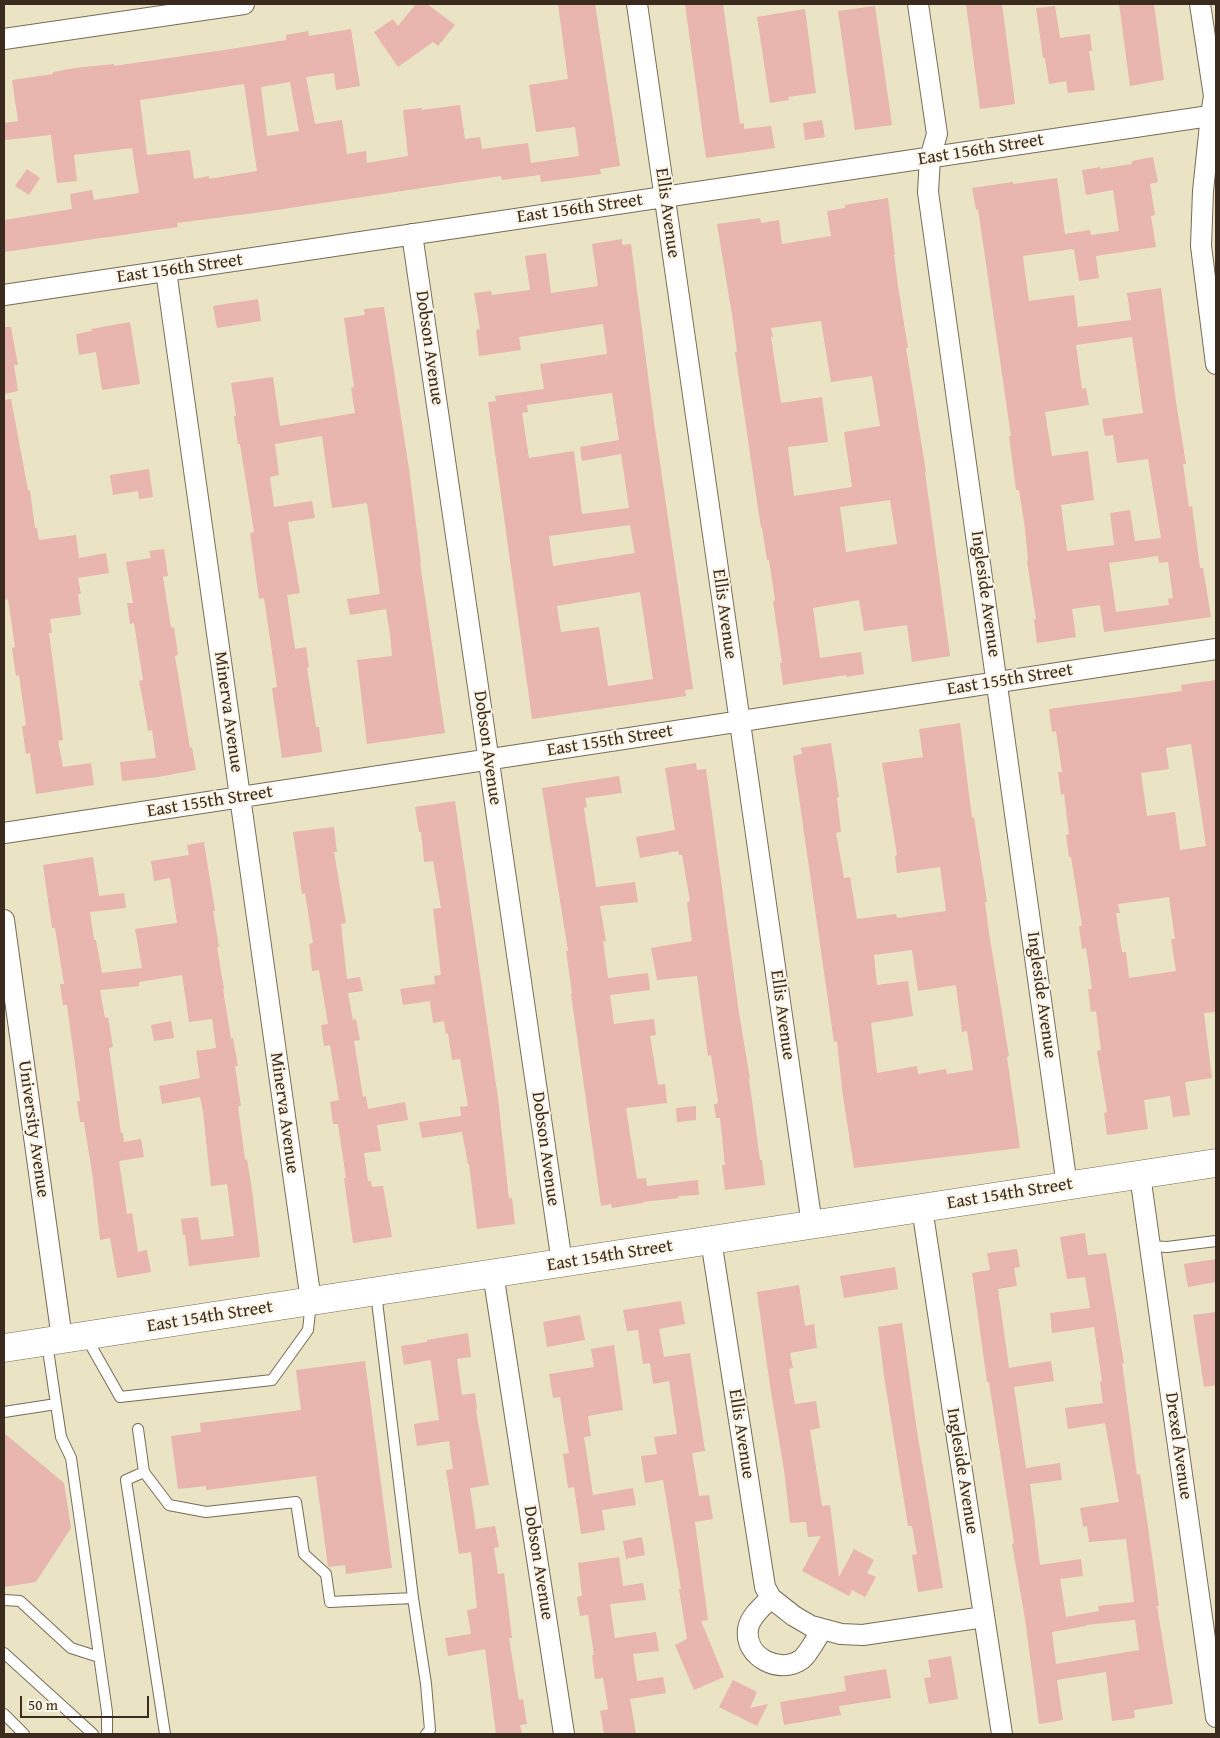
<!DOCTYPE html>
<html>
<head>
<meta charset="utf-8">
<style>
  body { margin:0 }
  #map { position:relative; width:1220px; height:1738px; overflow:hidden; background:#eae4c4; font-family:"Gentium Book Plus",serif }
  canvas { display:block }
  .frame { position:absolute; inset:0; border:5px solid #3b2a1e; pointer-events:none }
  .scale { position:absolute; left:20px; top:1696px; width:129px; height:22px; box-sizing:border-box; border:2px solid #3b2a1e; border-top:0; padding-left:6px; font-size:15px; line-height:18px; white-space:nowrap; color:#3b2a1e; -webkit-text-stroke:4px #fcf5e5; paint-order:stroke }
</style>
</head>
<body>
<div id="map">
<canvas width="1220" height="1738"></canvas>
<div class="frame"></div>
<div class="scale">50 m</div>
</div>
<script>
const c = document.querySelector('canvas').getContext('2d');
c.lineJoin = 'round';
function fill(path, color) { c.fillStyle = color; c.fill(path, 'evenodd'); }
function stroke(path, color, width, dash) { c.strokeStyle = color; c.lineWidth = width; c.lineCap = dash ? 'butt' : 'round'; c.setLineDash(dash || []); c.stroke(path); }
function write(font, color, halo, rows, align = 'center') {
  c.font = font + ' "Gentium Book Plus",serif'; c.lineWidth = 4; c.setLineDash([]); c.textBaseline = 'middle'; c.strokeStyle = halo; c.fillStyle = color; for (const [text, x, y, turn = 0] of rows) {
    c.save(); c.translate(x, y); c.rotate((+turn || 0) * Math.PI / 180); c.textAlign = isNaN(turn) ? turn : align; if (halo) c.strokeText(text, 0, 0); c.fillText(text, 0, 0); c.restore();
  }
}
const building = new Path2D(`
  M416 4H427L455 25 438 46 433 42 398 67 374 32 393 19 398 26Z
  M558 4H595L620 166 600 169 601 174 541 182 540 175 502 180 501 176 270 211 177 223 178 227 4 252V220L72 209 70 194 92 190 94 200 139 193 132 148 74 155 77 181 57 183 51 135 5 140 4 123 18 121 12 80 53 74V72L75 68 114 64V66L231 49 286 40V35L308 31 309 36 351 29 360 86 336 90 334 73 306 77 315 124 342 120 347 154 366 151 367 163 408 156 403 110 422 108V110L460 105 465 139 480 137 482 149 528 143 531 163 579 156 575 127 536 132 529 85 568 79ZM290 82 299 131 267 136 261 87ZM244 84 257 171 209 179V176L194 179 190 150 147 155 140 100Z
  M685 4H723L740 124 744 123V129L771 126 775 148 706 158Z
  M966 4H1002L1015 104 980 109Z
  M1119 4H1154L1164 80 1130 86Z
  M875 6 892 125 855 130 838 11Z
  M1055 6 1060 38 1090 34 1092 51H1089L1095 90 1068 93 1066 81 1049 84 1045 58H1043L1036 8Z
  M805 9 816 93 788 97 789 100 770 103 757 17Z
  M822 120 825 137 805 140 803 123Z
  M1153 157 1158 182 1150 184 1155 215 1151 216 1156 247 1096 256 1099 278 1079 281 1074 250 1072 249 1023 256 1024 266 1029 301 1074 295 1078 327 1131 320 1127 293 1161 288 1176 402 1186 464H1183L1189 507 1192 506 1200 568H1203L1211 617 1104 632 1100 605 1072 609 1076 637 1037 643 1034 620 1036 619 1027 561 1028 560 1025 529 1019 490H1016L1009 436H1011L984 250 978 209 976 210 972 188 1013 182V184L1057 178 1065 234 1090 230 1091 235 1119 231 1113 190 1086 195 1082 170 1100 167V169L1132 164V161ZM1132 337 1143 413 1102 419 1105 436 1113 435 1117 463 1148 459 1161 538 1135 541 1130 510 1110 513 1114 545 1067 551 1061 505 1094 500 1088 451 1052 456 1045 412 1089 405 1086 388 1082 389 1076 345ZM1158 556 1159 563 1168 562 1173 598 1168 599 1169 605 1116 612 1109 563Z
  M27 169 40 178 29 195 15 186Z
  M888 198 895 255H894L898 286 908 348H906L926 472H925L950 656 912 662 907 625 864 631 859 600 813 608 820 658 861 652 864 674 846 677V675L783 685 780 663H782L773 601 775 600 769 560H767L762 528H761L735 352H737L733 321 717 224 760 218 761 223 779 220 782 244 831 236 827 211 845 208V205ZM821 321 831 382 872 376 880 426 844 432 852 487 794 496 788 447 828 442 822 397 781 403 771 337H773L771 328ZM890 500 897 544 846 552 840 507Z
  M622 239V245L631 244 654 422 693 689 685 690 686 696 532 719 488 402 496 401 495 396 544 389 540 364 607 354 603 324 519 337 521 350 479 356 476 330 480 329 474 293 491 291 492 295 530 290 525 256 546 253 551 293 598 286 592 244ZM612 393 619 440 580 447 582 461 621 454 629 508 582 514 574 451 529 458 522 413 528 412 527 405ZM630 525 635 553 553 566 549 536ZM640 592 653 679 608 686 599 627 561 632 557 606Z
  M258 299 261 321 217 328 213 306Z
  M384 307 409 469 421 563H420L445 733 367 744 357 660 392 656 390 634 386 609 350 615 347 599 380 594 367 503 332 508 322 436 275 444 279 475 270 477 274 507 312 501 315 518 288 522 300 593 287 595 295 649 306 647 309 667 307 668 316 727H319L322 752 282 758 272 688 277 687 272 652 264 598 259 599 250 533 254 532 240 444H238L234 416H236L231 383 273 377 280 426 355 413 351 388 354 387 344 318 365 315 364 309Z
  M130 322 140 384 102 390 96 352 79 355 76 334 92 331 91 329Z
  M4 327H11L18 365H14L18 391 4 394Z
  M11 399 28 490H30L35 528H37L39 540 76 535 79 558 106 553 109 573 78 578 81 594H78L81 615 50 619 52 633H49L63 740 58 741 63 767 91 763 94 785 36 794 30 753 26 754 22 726 26 725 19 675 16 676 12 648 15 647 8 599 5 600 4 592V400Z
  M149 469 153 497 139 499 138 491 113 495 110 475Z
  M164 549 168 576 163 577 171 628 174 627 178 655 175 656 190 748 192 747 196 770 158 777 122 781 120 762 156 758 152 730 148 731 143 701 139 681 143 680 134 623 130 624 127 603H133L126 562 151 558 149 551Z
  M1216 680V1012L1204 1013 1212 1078 1185 1082 1190 1115 1173 1117 1170 1096 1144 1100 1148 1129 1107 1135 1104 1113 1107 1112 1097 1051 1101 1050 1096 1011 1091 1012 1088 989H1092L1086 948 1082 949 1079 926H1082L1071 857H1069L1066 835 1069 834 1064 794 1061 795 1058 772H1062L1056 731 1052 732 1049 709 1182 691 1181 685ZM1191 744 1206 846 1180 850 1175 812 1147 816 1141 773 1169 769 1166 748ZM1169 897 1175 939H1171L1176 971 1129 978 1126 952H1122L1116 913H1120L1118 904Z
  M960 723 972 818 974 817 987 902H985L989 933 1009 1056 1007 1057 1020 1148 854 1168 842 1089 837 1041 834 1042 793 756 802 754 801 748 831 743 839 797 837 798 841 832 836 833 844 878 850 877 857 919 896 914 897 918 946 911 940 867 897 873 895 856 897 855 882 763 923 757 919 729ZM912 950 918 991 956 985 962 1032 967 1031 973 1070 947 1074 946 1069 918 1074 917 1066 877 1073 871 1023 913 1016 908 981 877 985 874 955Z
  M696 763 697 770 706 769 739 1013 750 1079H749L760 1160H762L765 1185 725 1190 722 1165H725L720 1118H716L714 1104H717L718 1101 711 1055 708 1056 697 976 657 980 651 948 692 941 687 902 690 901 682 855H679L678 851 640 858 636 837 675 830 665 768Z
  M619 776 622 793 585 798 587 807 584 808 596 887 635 882 638 902 600 906 606 941H603L608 978 648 973 650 990 610 995 614 1024 654 1019 656 1035 650 1036 658 1085 665 1084 667 1103 626 1108 637 1179 646 1178 647 1186 698 1180 699 1195 678 1196 679 1198 643 1202V1203L612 1208 611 1204 601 1206 571 994 572 993 566 951H568L542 788Z
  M455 801 498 1098 509 1199 512 1198 515 1224 477 1229 469 1164H468L462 1132 422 1138 419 1122 461 1116 460 1107 468 1106 460 1059 452 1060 448 1033 446 1034 444 1021 433 1023 430 1001 403 1005 400 989 435 984 434 976 441 975 433 909 441 908 433 861 424 862 421 832H419L415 807Z
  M334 827 337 852H334L346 923 341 924 347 979 360 977 363 991 348 993 353 1020 356 1019 360 1040 354 1041 363 1097 366 1096 368 1109 405 1102 408 1120 377 1125 381 1151 364 1153 368 1181H371L372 1187 383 1186 392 1237 353 1243 344 1178H346L338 1124H333L330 1102 339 1100 330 1045 324 1046 321 1025 328 1024 319 970 312 971 309 944 313 943 305 893 302 894 293 832Z
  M204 842 215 911H213L219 947H217L224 989H223L231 1039 233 1038 238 1066H235L241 1106H238L245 1160 247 1159 252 1190 260 1257 189 1266 185 1235H183L181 1219 198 1217 201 1240 234 1236 227 1184 211 1186 203 1112 200 1097 162 1104 159 1086 200 1078 196 1051 216 1048 212 1019 189 1022 182 975 139 982V986L100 990 105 1018 108 1017 113 1047 109 1048 121 1133H123L124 1142 141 1139 144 1157 119 1161 127 1214 132 1213 138 1252 147 1250 151 1272 117 1278 110 1238 100 1240 93 1179 84 1122H80L77 1101H80L67 1005H63L60 984H64L55 928H52L43 865 93 857 99 896 124 893 126 908 90 912 94 940H96L102 973 142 968 135 929 177 923 170 878 154 881 151 861 189 855 187 845Z
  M171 1021 174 1038 154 1041 151 1025Z
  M696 1106V1120L677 1122 676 1108Z
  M1085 1233 1088 1255 1106 1253 1124 1363H1122L1137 1475 1140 1474 1148 1527 1159 1606H1157L1173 1704 1134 1710 1135 1718 1112 1721 1106 1672 1057 1680 1063 1720 1039 1724 1025 1619 1012 1544 1014 1543 989 1382H987L972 1273 990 1270 987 1253 1017 1249 1020 1267 1014 1268 1017 1286 998 1289 1009 1368 1051 1361 1054 1381 1014 1387 1026 1468 1060 1463 1062 1480 1030 1484 1040 1565 1081 1559 1083 1576 1060 1579 1066 1617 1099 1611 1098 1606 1134 1602 1126 1539 1089 1542 1087 1526 1083 1527 1080 1508 1119 1502 1105 1423 1068 1429 1065 1408 1103 1403 1100 1382 1102 1381 1094 1327 1052 1333 1050 1313 1090 1308 1085 1277 1067 1279 1060 1237ZM1135 1620 1139 1650 1056 1664 1052 1632 1086 1626V1625Z
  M1216 1259V1282L1188 1287 1184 1264Z
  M895 1267 898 1289 844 1298 840 1276Z
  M799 1285 805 1326 814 1324 817 1348 790 1353 793 1368 789 1369 795 1404 816 1401 820 1428 810 1430 822 1506 830 1505 839 1577 854 1549 874 1560 867 1573 876 1577 865 1597 852 1590 849 1596 802 1571 821 1536 808 1537 806 1522 790 1523 784 1470 770 1386 757 1292Z
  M681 1301 685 1324 659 1329 664 1357 690 1353 705 1451 692 1453 699 1496 709 1495 713 1519 695 1522 708 1620 701 1621 724 1677 694 1690 675 1645 687 1639 679 1589H681L663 1480 645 1483 641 1456 657 1454 654 1437 677 1434 669 1381 653 1384 650 1363 643 1364 638 1330 627 1331 623 1310Z
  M1216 1312V1385L1204 1387 1193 1315Z
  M580 1315 585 1340 547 1347 543 1322Z
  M902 1323 917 1431 943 1588 918 1592 912 1555 917 1554 912 1526H908L884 1376 878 1327Z
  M468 1333 471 1357 457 1359 462 1395 475 1393 477 1409 476 1410 489 1485 470 1488 476 1529 495 1526 499 1547 494 1548 498 1574 504 1573 512 1638H509L519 1700 523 1699 527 1724 520 1725 522 1734H496L485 1649 448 1656 445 1638 471 1634 467 1610 477 1608 471 1552 459 1554 446 1470 453 1469 449 1441 417 1446 414 1424 439 1420 431 1363 430 1360 404 1365 401 1346 427 1342V1340Z
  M614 1345 623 1410 588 1416 591 1436 584 1437 593 1495 633 1488 636 1505 602 1510 605 1530 581 1534 574 1487 568 1488 563 1454 569 1453 560 1397 553 1398 549 1374 594 1367 591 1349Z
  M365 1361 392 1568 346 1574 345 1565 328 1567 316 1476 206 1490V1486L178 1489 171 1436 201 1432 200 1423 301 1410 296 1370Z
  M4 1433 64 1483 71 1528 36 1582 4 1587Z
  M642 1537 645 1555 626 1559 623 1541Z
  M619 1557 623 1586 643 1583 646 1600 610 1604 615 1638 656 1632 659 1651 633 1654 637 1681 663 1677 666 1693 630 1699 636 1734H604L600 1711 608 1709 603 1678 595 1679 592 1655H594L588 1615 580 1616 577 1597 582 1596 578 1563Z
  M951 1656 958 1699 929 1704 924 1678 931 1677 928 1660Z
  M886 1669 891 1698 839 1706 841 1715 784 1725 780 1702 846 1691 844 1676Z
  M733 1680 757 1692 750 1708 768 1704 757 1726 719 1707Z`);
const lane = new Path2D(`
  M1150 1246 1167 1247 1216 1241
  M376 1293 413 1598 426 1684 430 1730 426 1734
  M86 1337 120 1397 272 1380 308 1330 311 1302
  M56 1404 61 1437 71 1458 107 1712V1734
  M4 1412 56 1404 47 1343
  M138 1429 144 1472 169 1505 206 1512 296 1502 304 1554 326 1574 330 1602 413 1598
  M144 1472 126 1480 165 1734
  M4 1600 20 1601 71 1648 99 1657
  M4 1653 93 1734
  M4 1714 24 1734`);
const street = new Path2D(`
  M637 4 812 1225
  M918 4 937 134 930 158 928 192 1067 1186
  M1200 4 1214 96 1211 115 1203 191 1201 246 1216 364
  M4 39 244 4
  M412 234 562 1263
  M166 271 311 1301
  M4 295 1216 115
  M4 833 1216 649
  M4 920 62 1339
  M1140 1175 1216 1717
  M922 1208 1002 1734
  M711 1240 765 1587 771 1598 794 1616 811 1626 841 1634 863 1635 984 1617
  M493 1273 564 1734
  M771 1598C763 1606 750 1616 748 1629 744 1658 781 1675 802 1659 809 1653 817 1637 822 1630`);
const secondary = new Path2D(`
  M4 1348 1216 1163`);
const streetNames = [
  ["East 156th Street",981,150,-9],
  ["East 156th Street",580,209,-8],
  ["Ellis Avenue",667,213,82],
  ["East 156th Street",180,269,-8],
  ["Dobson Avenue",429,348,82],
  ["Ingleside Avenue",985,594,82],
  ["Ellis Avenue",724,614,82],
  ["East 155th Street",1010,680,-9],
  ["Minerva Avenue",228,712,82],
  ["East 155th Street",610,741,-9],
  ["Dobson Avenue",487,748,82],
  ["East 155th Street",210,802,-9],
  ["Ingleside Avenue",1041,995,82],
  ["Ellis Avenue",782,1015,82],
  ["Minerva Avenue",284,1113,82],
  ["University Avenue",33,1129,82],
  ["Dobson Avenue",545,1149,82],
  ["East 154th Street",1010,1194,-9],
  ["East 154th Street",610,1256,-9],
  ["East 154th Street",210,1317,-9],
  ["Ellis Avenue",741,1434,81],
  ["Drexel Avenue",1178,1446,82],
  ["Ingleside Avenue",962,1471,81],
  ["Dobson Avenue",538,1563,81]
];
fill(building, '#e8b5af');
stroke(lane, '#786b58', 12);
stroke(street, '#786b58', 22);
stroke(secondary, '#786b58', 29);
stroke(lane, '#fff', 10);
stroke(street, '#fff', 20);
stroke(secondary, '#fff', 28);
write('18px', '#3b2a1e', '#fcf5e5', streetNames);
</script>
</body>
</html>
